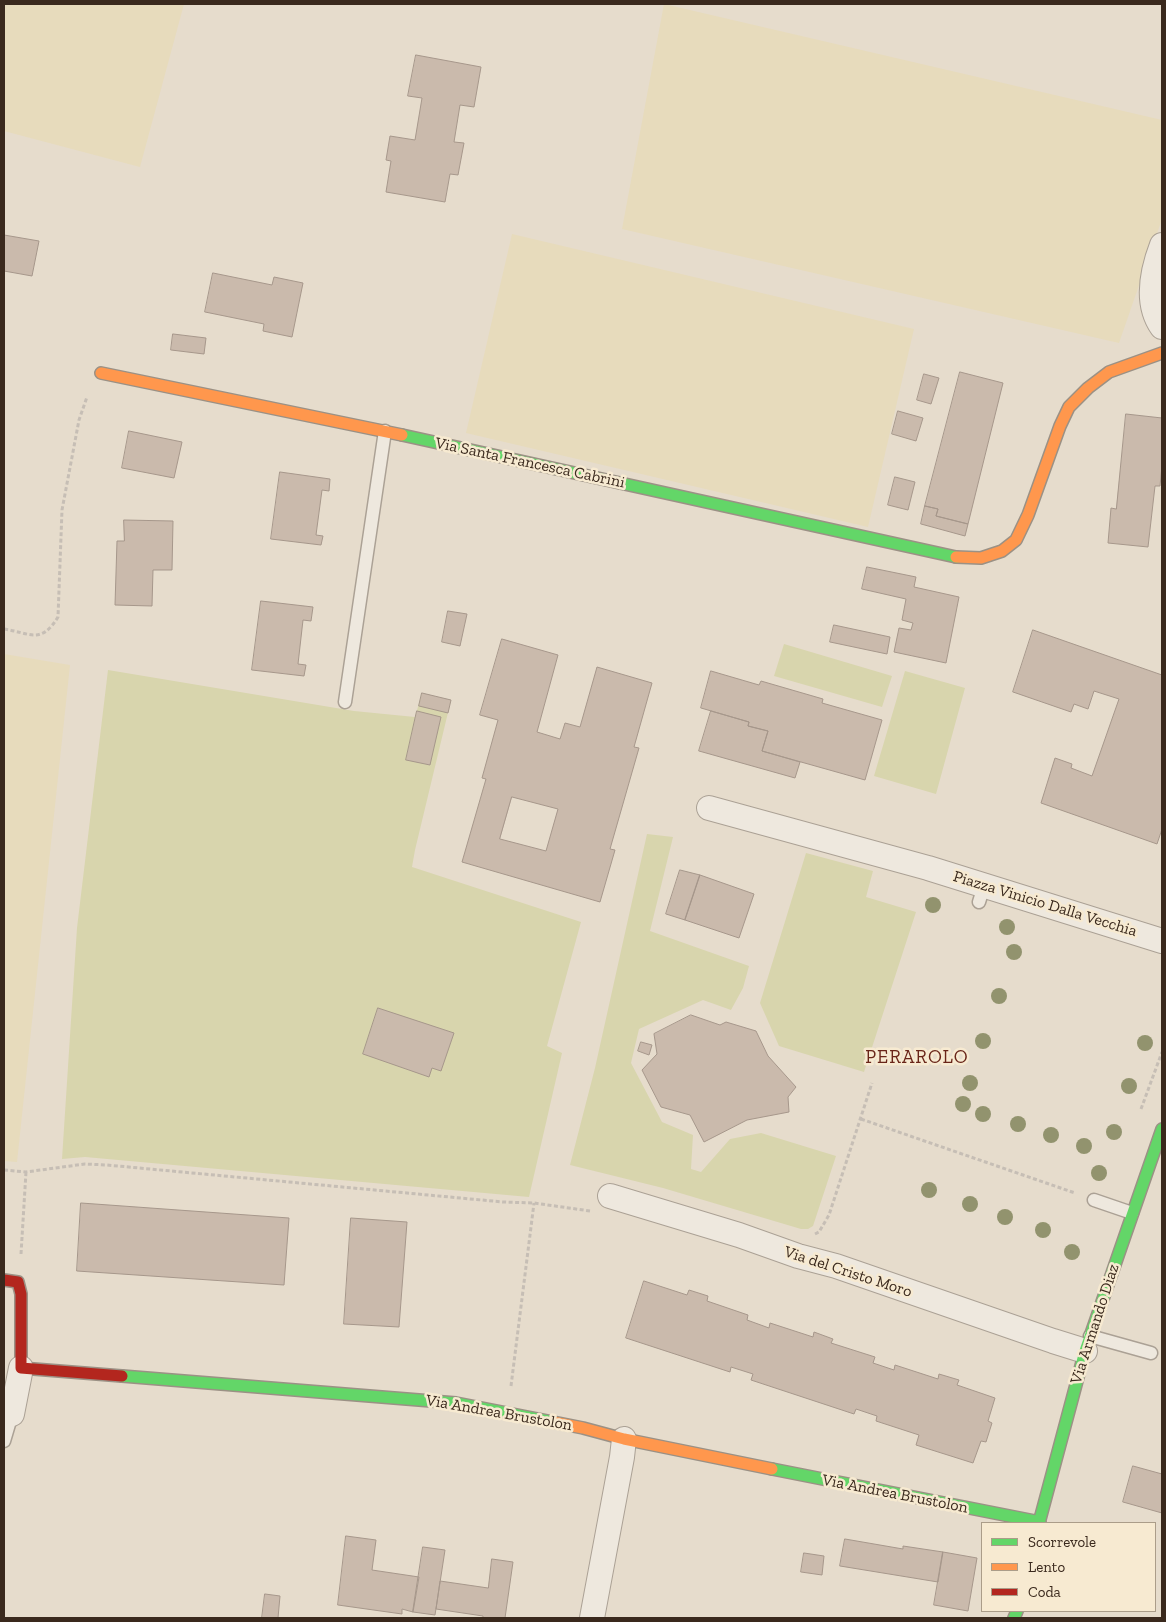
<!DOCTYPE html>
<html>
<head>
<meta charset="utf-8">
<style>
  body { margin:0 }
  #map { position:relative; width:1166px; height:1622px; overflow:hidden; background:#e6dccc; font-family:"Zilla Slab",serif }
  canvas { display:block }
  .frame { position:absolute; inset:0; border:5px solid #3a291d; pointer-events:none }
  .legend { position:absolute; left:981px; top:1522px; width:175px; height:90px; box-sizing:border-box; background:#f7ead1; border:1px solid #ab9d89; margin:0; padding:6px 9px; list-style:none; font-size:15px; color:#3a291d }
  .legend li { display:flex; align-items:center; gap:10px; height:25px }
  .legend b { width:25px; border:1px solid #ab9d89 }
</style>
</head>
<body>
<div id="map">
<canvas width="1166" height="1622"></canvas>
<div class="frame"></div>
<ul class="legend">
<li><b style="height:6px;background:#63d668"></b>Scorrevole</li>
<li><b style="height:6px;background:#ff974d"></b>Lento</li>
<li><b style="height:6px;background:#b3261e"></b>Coda</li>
</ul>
</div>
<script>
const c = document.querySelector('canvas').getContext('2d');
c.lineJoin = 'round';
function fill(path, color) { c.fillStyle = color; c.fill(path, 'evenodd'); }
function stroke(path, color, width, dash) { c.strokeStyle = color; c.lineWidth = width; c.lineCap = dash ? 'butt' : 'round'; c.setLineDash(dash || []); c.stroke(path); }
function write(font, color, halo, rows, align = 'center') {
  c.font = font + ' "Zilla Slab",serif'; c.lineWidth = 5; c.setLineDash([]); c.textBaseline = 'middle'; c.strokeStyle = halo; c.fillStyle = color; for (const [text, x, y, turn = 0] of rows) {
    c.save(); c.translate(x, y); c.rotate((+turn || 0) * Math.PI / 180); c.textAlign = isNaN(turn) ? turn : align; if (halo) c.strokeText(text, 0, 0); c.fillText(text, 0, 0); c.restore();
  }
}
const farmland = new Path2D(`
  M4 4H184L140 167 4 131Z
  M664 4 1162 120V219L1119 343 622 229Z
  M512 234 914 329 868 527 466 433Z
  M4 654 70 665 17 1162 4 1161Z`);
const green = new Path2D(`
  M784 644 892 676 882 707 774 676Z
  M108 670 354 711 415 717 422 693 451 700 415 850 412 867 581 922 547 1046 562 1053 529 1197 85 1157 62 1159 77 928Z
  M905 671 965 688 936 794 874 776Z
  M647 834 673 837 650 931 749 966 743 988 731 1010 703 1000 639 1029 631 1063 662 1122 693 1135 691 1169 701 1172 730 1139 761 1133 836 1156 813 1226 808 1229H801L663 1188 570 1165 595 1068Z
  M806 853 873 871 866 897 916 912 864 1072 779 1046 760 1003Z`);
const building = new Path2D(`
  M416 55 481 67 474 107 460 105 454 142 464 143 458 175 450 174 445 202 386 192 391 161 386 160 390 136 415 140 422 98 408 96Z
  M4 235 39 241 32 276 4 271Z
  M213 273 272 285 274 277 303 283 292 337 263 331 264 324 205 312Z
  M173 334 206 338 204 354 171 350Z
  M960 372 1003 383 968 524 936 516 938 509 925 506Z
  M924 374 939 378 931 404 917 400Z
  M898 411 923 418 916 441 892 434Z
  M1126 414 1162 418V466L1160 486H1155L1148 547 1108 543 1111 508 1116 509Z
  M129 431 182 442 174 478 122 468Z
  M280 472 330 479 329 491 322 490 316 535 323 536 321 545 271 539Z
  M895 477 915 482 908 510 888 505Z
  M925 506 938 509 936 516 968 524 965 536 921 524Z
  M124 520 173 521 172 570H153L152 606 115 605 117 541H124Z
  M867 567 916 577 914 587 959 597 946 663 894 652 899 628 911 630 913 623 902 620 906 599 862 589Z
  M261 601 313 607 311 621 303 620 298 664 306 665 304 676 252 670Z
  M448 611 467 614 460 646 442 642Z
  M834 625 890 637 887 654 830 642Z
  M1033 630 1162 675V829L1157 844 1041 803 1055 758 1072 764 1071 768 1092 776 1119 699 1094 691 1088 709 1074 704 1071 712 1013 692Z
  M502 639 558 655 537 732 560 739 565 723 580 727 597 667 652 683 634 747 639 748 610 849 615 850 600 902 462 862 486 779 482 778 498 720 480 715ZM512 797 558 809 546 851 500 839Z
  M711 671 759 685 761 681 823 699 822 703 882 720 865 780 762 751 768 731 748 726 749 722 701 708Z
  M422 693 451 700 448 713 419 706Z
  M417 711 441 717 430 765 406 760Z
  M711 711 749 722 748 726 768 731 762 751 800 762 795 778 699 751Z
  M680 870 700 875 685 920 666 914Z
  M700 875 754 894 739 938 685 920Z
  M378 1008 454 1033 441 1071 432 1068 429 1077 363 1054Z
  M691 1015 720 1025 726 1022 756 1031 768 1056 796 1087 788 1097 789 1112 747 1120 704 1142 690 1115 661 1107 642 1070 657 1054 654 1034Z
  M641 1042 652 1045 649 1055 638 1051Z
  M81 1203 289 1218 284 1285 77 1271Z
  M351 1218 407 1222 399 1327 344 1324Z
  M644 1281 687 1295 689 1290 708 1296 707 1301 748 1315 747 1320 769 1328 770 1323 813 1337 814 1332 833 1339 831 1343 875 1357 873 1363 894 1370 895 1365 938 1379 939 1374 959 1380 957 1385 995 1398 988 1421 992 1423 986 1442 981 1441 973 1463 916 1445 919 1435 876 1421 877 1416 856 1409 854 1414 751 1380 753 1374 731 1367 730 1372 626 1338Z
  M1133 1466 1162 1474V1513L1123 1502Z
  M346 1536 376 1540 372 1570 419 1577 413 1612 402 1609V1614L338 1605Z
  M845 1539 903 1549V1546L943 1552 938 1582 840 1566Z
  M423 1547 445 1550 435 1615 413 1612Z
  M943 1552 977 1558 968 1611 934 1605Z
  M804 1553 824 1556 822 1575 801 1572Z
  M492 1559 513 1562 505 1618H483V1616L436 1609 440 1581 488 1588Z
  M265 1594 280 1596 278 1618H262Z`);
const path = new Path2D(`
  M4 629C30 633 41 645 58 617L62 510 79 420 87 397
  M1141 1109 1162 1052
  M861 1119 1075 1193
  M4 1170 26 1172 85 1164 107 1165 503 1202 534 1203 590 1211
  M815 1234 819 1232 829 1215 872 1083
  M21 1254 26 1172
  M511 1386 534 1203`);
const lane = new Path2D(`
  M345 702 385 431
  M979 902 984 886
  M1094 1200 1132 1213
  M1090 1336 1151 1353
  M4 1441 12 1414`);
const street = new Path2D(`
  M1162 245C1152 271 1145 303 1162 327
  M709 808 928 868 1162 941
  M610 1196 739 1235 798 1256 836 1266 1053 1341 1085 1351
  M12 1414 21 1368
  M592 1618 622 1457 624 1439`);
const fast = new Path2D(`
  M402 435 956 557
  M122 1376 456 1403 553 1422
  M772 1469 1040 1522
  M1039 1523 1085 1351 1162 1129
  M1014 1618 1017 1611`);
const slow = new Path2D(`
  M101 373 402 435
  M956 557 981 558 1002 551 1016 540 1028 515 1060 426 1069 407 1088 388 1109 372 1162 353
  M553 1422 583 1428 624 1439 772 1469`);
const jam = new Path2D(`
  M4 1280 18 1282 21 1294V1368L122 1376`);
const trees = [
  [933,905],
  [1007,927],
  [1014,952],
  [999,996],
  [983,1041],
  [1145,1043],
  [970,1083],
  [1129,1086],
  [963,1104],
  [983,1114],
  [1018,1124],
  [1114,1132],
  [1051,1135],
  [1084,1146],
  [1099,1173],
  [929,1190],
  [970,1204],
  [1005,1217],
  [1043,1230],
  [1072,1252]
];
const streetNames = [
  ["Via Santa Francesca Cabrini",530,463,12],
  ["Piazza Vinicio Dalla Vecchia",1045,904,17],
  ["Via del Cristo Moro",848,1272,18],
  ["Via Armando Diaz",1095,1324,-72],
  ["Via Andrea Brustolon",499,1413,10],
  ["Via Andrea Brustolon",895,1494,11]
];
const quarterNames = [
  ["PERAROLO",917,1058]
];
fill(farmland, '#e7dbbc');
fill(green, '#d8d5ad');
fill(building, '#cabaac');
stroke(building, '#a6978b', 1);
stroke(lane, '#aba195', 15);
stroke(street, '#aba195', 26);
stroke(fast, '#9b9185', 14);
stroke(slow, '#9b9185', 14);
stroke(jam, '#9b9185', 14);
stroke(path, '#c6beb5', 3, [4, 2.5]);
stroke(lane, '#eee8de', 12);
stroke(street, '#eee8de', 24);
stroke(fast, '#63d668', 11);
stroke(slow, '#ff974d', 11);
stroke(jam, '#b3261e', 11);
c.fillStyle = '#92936e';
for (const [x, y] of trees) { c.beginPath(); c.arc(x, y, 8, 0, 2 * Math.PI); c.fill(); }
write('16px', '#3a291d', '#f7ead1', streetNames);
c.letterSpacing = '1px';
write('19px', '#692519', '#f7ead1', quarterNames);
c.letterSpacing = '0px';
</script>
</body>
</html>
